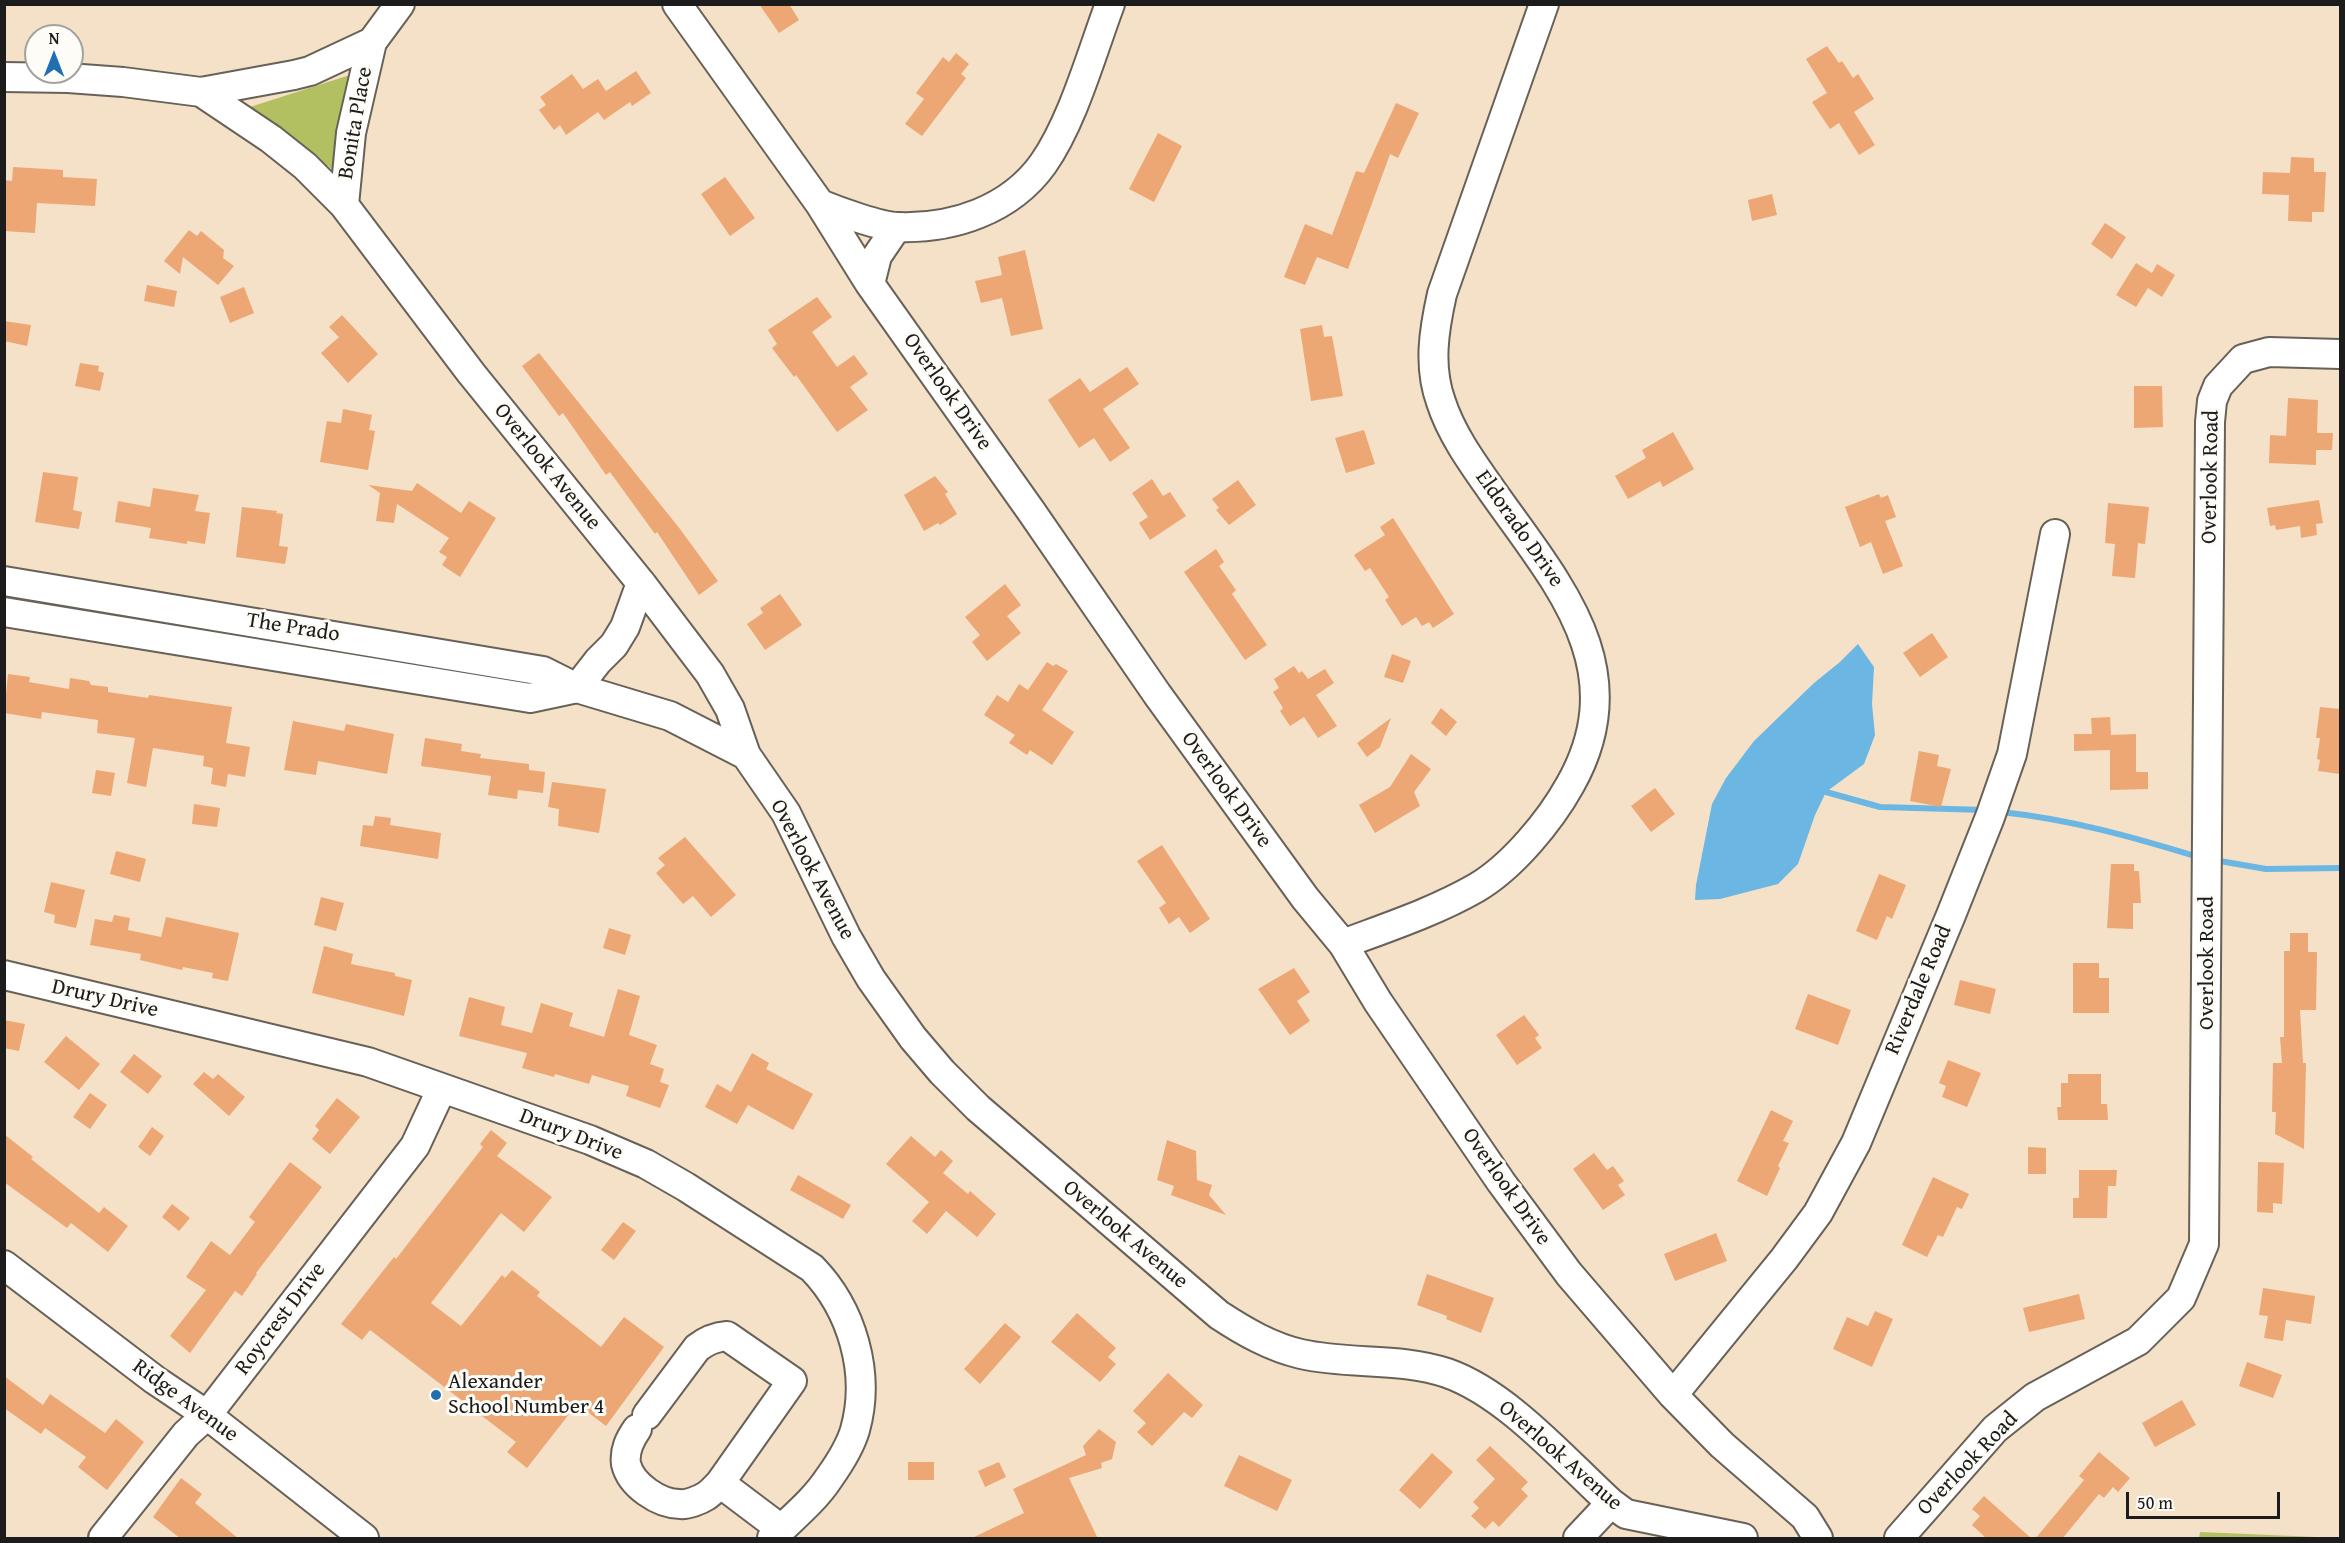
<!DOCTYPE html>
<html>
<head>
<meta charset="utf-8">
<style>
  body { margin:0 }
  #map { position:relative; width:2345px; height:1543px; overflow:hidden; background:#f4e1c7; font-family:"Gentium Book Plus",serif }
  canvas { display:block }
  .frame { position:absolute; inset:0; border:6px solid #1c1c1c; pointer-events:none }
  .north { position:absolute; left:24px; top:24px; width:60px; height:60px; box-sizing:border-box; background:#fdfcf7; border:2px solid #a3a29f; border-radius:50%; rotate:0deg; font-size:16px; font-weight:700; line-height:24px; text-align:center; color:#1c1c1c }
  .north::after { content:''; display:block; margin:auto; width:21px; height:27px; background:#1f6fb2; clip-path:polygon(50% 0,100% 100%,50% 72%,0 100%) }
  .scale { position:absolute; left:2126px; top:1492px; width:154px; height:27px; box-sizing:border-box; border:3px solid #1c1c1c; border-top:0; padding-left:8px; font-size:18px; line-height:21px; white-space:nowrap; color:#1c1c1c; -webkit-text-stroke:4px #fdfcf7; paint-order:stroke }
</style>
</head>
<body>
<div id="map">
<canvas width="2345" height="1543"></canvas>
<div class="frame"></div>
<div class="north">N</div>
<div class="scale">50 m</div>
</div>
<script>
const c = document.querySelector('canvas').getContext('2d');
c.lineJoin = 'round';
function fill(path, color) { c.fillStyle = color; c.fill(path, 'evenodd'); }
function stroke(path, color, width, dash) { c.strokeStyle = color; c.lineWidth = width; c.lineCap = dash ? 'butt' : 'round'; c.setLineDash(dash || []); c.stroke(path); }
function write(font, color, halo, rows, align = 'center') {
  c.font = font + ' "Gentium Book Plus",serif'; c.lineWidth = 6; c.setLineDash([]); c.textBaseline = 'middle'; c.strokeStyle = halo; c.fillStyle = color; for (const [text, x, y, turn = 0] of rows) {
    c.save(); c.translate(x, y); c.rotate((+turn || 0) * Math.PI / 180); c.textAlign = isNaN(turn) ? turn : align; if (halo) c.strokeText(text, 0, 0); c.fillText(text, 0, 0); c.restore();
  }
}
const green = new Path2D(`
  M353 74 333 170 250 107Z
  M2200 1532 2340 1538H2199Z`);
const water = new Path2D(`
  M1858 644 1874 667 1872 704 1875 735 1864 764 1826 792 1815 815 1798 864 1778 884 1720 899 1695 900 1696 885 1712 804 1726 778 1754 741 1814 683 1840 662Z`);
const stream = new Path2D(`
  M1826 792 1880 807 1985 810
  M2001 812C2069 819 2133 837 2198 857
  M2214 860 2266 869 2340 868`);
const building = new Path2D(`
  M759 4H789L799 20 779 33Z
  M1827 46 1839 63 1842 61 1853 78 1858 74 1874 99 1854 112 1875 145 1859 155 1839 123 1830 129 1812 102 1827 93 1806 59Z
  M956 53 969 64 961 74 966 78 922 136 905 124 924 99 916 93 943 57 949 62Z
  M636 71 651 93 632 106 630 102 604 120 598 112 566 135 560 125 554 130 539 110 546 105 540 97 572 74 583 89 598 79 606 91Z
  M1396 103 1419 113 1398 158 1390 154 1348 269 1317 257 1305 285 1284 277 1305 224 1332 235 1356 171 1364 173Z
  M1158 133 1182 146 1154 202 1129 189Z
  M2291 157 2314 158V172H2326L2324 212H2312V222L2288 221 2289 195 2262 194 2263 172 2290 173Z
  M13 167 63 170V177L97 179 95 206 37 203 35 233 4 231V180L12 181Z
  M725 177 755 218 730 236 701 194Z
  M1772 194 1777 215 1752 221 1748 200Z
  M2105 223 2126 237 2112 259 2091 244Z
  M189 230 197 236 201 231 224 250 223 258 234 266 218 285 183 257 180 274 164 261Z
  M1025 250 1043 329 1011 336 1002 298 981 303 975 281 1002 275 998 257Z
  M2136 263 2152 273 2157 264 2175 275 2162 297 2148 288 2136 307 2116 295Z
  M147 285 177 291 174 307 144 301Z
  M244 287 254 313 230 323 220 297Z
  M817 297 832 317 812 332 837 367 854 355 868 374 850 387 868 410 837 432 796 375 794 377 772 348 777 344 768 330Z
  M342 315 378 354 348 383 321 353 339 337 329 327Z
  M4 321 31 325 27 346 4 341Z
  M1322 325 1324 337 1332 336 1343 396 1311 401 1300 329Z
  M539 353 680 529 718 581 699 595 657 532 655 534 610 472 606 475 563 413 559 416 522 366Z
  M80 363 99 366 98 371 104 373 100 391 75 386Z
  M1127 367 1139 384 1103 409 1130 448 1110 462 1094 438 1079 448 1048 400 1080 378 1090 392Z
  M2134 386H2162L2163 427 2134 428Z
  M2288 398 2318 400 2317 433H2333L2332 450H2316V465L2269 463 2270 435 2286 436Z
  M343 409 372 415 369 430 375 431 368 470 320 462 327 421 341 423Z
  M1364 430 1375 464 1346 473 1335 438Z
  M1673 432 1694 469 1663 487 1660 481 1628 499 1615 476 1646 458 1642 450Z
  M43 472 78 477 73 510 82 512 79 529 35 522Z
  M935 476 948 492 945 494 957 514 940 525 938 523 924 531 904 495Z
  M1152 479 1163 496 1170 492 1186 516 1150 540 1139 523 1148 517 1132 493Z
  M1238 480 1256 505 1229 525 1216 510 1219 508 1212 499Z
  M417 483 461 513 469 501 496 518 460 577 442 565 447 557 439 552 449 538 397 504 394 523 376 521 380 493 368 485 412 491Z
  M153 488 199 495 195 511 210 513 205 544 187 541V544L149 538 151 528 115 522 118 501 150 507Z
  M1879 494 1881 498 1888 495 1896 517 1885 521 1903 566 1883 574 1871 542 1860 547 1845 507Z
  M2319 500 2323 523 2316 524 2317 535 2301 538 2300 526 2276 530 2275 525 2270 526 2267 508Z
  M2108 503 2149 507 2145 544 2138 543 2135 578 2112 576 2115 544 2105 543Z
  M242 507 277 511 276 513 283 514 279 546 288 547 285 564 236 557Z
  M1393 518 1454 614 1433 628 1429 622 1422 626 1416 617 1402 626 1385 600 1389 597 1370 568 1365 571 1354 555 1385 535 1380 527Z
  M1216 549 1224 562 1219 566 1236 590 1232 594 1267 645 1245 660 1184 572Z
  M1005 584 1021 605 1007 616 1021 633 987 661 972 642 980 635 965 617Z
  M780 594 802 625 765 650 747 624 763 613 760 608Z
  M1932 633 1948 657 1920 677 1903 653Z
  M1392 654 1411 661 1403 683 1384 677Z
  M1047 662 1053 666 1056 664 1068 671 1042 710 1074 732 1052 765 1030 750 1027 755 1009 743 1015 735 984 715 997 695 1008 702 1019 684 1028 690Z
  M1294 666 1299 673 1302 671 1308 679 1325 669 1334 683 1316 695 1337 726 1318 738 1304 717 1290 726 1280 711 1283 708 1273 692 1279 688 1274 679Z
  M8 674 30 677 29 682 69 689 70 678 89 681 91 685 108 687V692L148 698 149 695 232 707 226 743 250 747 245 777 228 774 226 787 211 784 213 768 203 766 204 756 153 748 146 787 127 783 135 738 97 733 98 720 42 712 41 719 4 713Z
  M2320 707 2340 709V774L2318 771 2320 760 2317 759 2320 738H2316Z
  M1441 708 1457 722 1446 736 1431 723Z
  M2110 717 2111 735 2136 734V772H2148V789L2110 790V750L2074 751V734H2092L2091 718Z
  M1391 718 1380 747 1367 757 1357 743Z
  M293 721 344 731 346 724 394 734 387 774 318 761 316 775 284 770Z
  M425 738 462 744 461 751 481 754 480 758 529 764V770L545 772 543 793 518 790 517 799 488 795 491 776 421 766Z
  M1919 751 1939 755 1937 766 1951 769 1941 807 1910 801Z
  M1411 754 1431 769 1414 792 1420 806 1375 833 1359 805 1390 787Z
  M96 770 115 773 111 796 92 793Z
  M552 782 606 789 599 833 558 826 559 809 548 807Z
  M1655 788 1675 814 1651 832 1631 806Z
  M194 804 220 808 217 827 192 824Z
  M375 816 391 818 390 825 441 833 438 859 360 846 363 825 373 826Z
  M685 837 736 895 711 917 693 896 683 904 656 873 665 865 658 858Z
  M1162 845 1210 919 1190 933 1179 917 1169 924 1159 908 1166 903 1137 861Z
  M116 851 146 859 140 882 110 874Z
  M2111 864H2134V871H2139L2141 903H2133V929L2107 928Z
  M1879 874 1906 885 1892 919 1887 916 1877 940 1856 931Z
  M51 882 85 890 76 928 54 923 55 915 44 912Z
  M321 897 344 903 336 931 314 925Z
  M114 915 130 918 128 930 161 937 166 917 239 933 228 981 212 978 213 973 183 967 182 970 140 960 141 954 90 945 95 919 112 922Z
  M609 928 631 935 625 955 603 948Z
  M2290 933H2308V952H2317L2316 1010H2300L2303 1063H2306L2304 1149 2275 1134 2276 1112H2272L2273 1063H2282L2280 1037H2284V951H2290Z
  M324 946 353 954 351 964 395 973V976L412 980 404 1016 312 993Z
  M2073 963H2099V978H2109V1013H2073Z
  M1294 968 1310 992 1297 1001 1310 1021 1290 1035 1258 989Z
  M1960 980 1996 989 1990 1014 1954 1005Z
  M618 989 640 996 629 1035 657 1045 650 1064 664 1069 660 1082 669 1085 660 1108 626 1096 629 1086 592 1075 589 1084 555 1074 554 1077 522 1068 527 1053 459 1036 469 997 505 1007 501 1025 532 1033 541 1003 573 1013 569 1026 604 1037Z
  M1808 994 1851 1010 1838 1045 1795 1029Z
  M1524 1015 1539 1035 1535 1038 1542 1048 1517 1065 1496 1035Z
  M4 1020 25 1024 19 1051 4 1048Z
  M66 1036 100 1064 79 1090 44 1062Z
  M752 1053 769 1063 766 1069 813 1094 793 1130 748 1105 737 1124 705 1107 717 1084 731 1092Z
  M134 1054 162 1076 148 1094 120 1072Z
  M1948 1060 1981 1073 1967 1107 1942 1097 1946 1086 1939 1083Z
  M204 1072 213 1079 218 1074 245 1097 229 1116 193 1084Z
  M2068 1074H2101V1104H2107L2108 1120H2058L2057 1107H2061V1083H2068Z
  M90 1093 107 1105 90 1129 73 1117Z
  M337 1098 360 1117 330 1154 312 1139 319 1130 315 1126Z
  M1771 1110 1793 1121 1783 1141 1789 1143 1778 1166 1780 1168 1767 1196 1737 1181Z
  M152 1127 164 1136 150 1156 138 1147Z
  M491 1130 507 1143 497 1156 552 1197 524 1232 501 1213 431 1303 461 1326 502 1275 505 1278 512 1270 540 1292 537 1296 601 1347 624 1317 664 1347 606 1426 577 1404 527 1468 507 1452 516 1442 370 1330 362 1340 341 1324 394 1257 396 1259 483 1147 480 1144Z
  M4 1134 33 1157 31 1159 99 1213 104 1207 128 1226 108 1252 71 1223 67 1228 4 1182Z
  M911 1136 935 1157 941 1150 953 1161 943 1173 968 1194 970 1191 996 1214 977 1237 946 1211 927 1234 912 1221 929 1202 886 1164Z
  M1167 1140 1196 1151 1197 1180 1212 1185 1209 1195 1226 1215 1171 1195 1174 1186 1157 1180Z
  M2028 1147 2046 1148V1174H2028Z
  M1594 1153 1607 1170 1613 1166 1624 1181 1618 1185 1625 1195 1603 1210 1573 1169Z
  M290 1162 322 1187 256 1273 257 1274 242 1296 235 1291 190 1353 170 1336 206 1290 186 1277 211 1241 230 1255 255 1222 249 1217Z
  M2258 1162 2284 1163 2282 1204 2273 1203V1213L2257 1212Z
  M2079 1170H2117L2116 1186H2108L2107 1218H2073V1198H2079Z
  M798 1175 851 1205 843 1219 790 1190Z
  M1933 1177 1969 1194 1962 1209 1957 1207 1943 1237 1938 1235 1927 1257 1902 1245Z
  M172 1204 190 1218 179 1231 162 1217Z
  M623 1222 636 1231 614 1260 601 1250Z
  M1716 1233 1727 1261 1675 1281 1664 1254Z
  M1427 1274 1494 1298 1481 1333 1446 1319 1447 1316 1417 1305Z
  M2263 1288 2315 1296 2311 1324 2286 1320 2283 1341 2264 1338 2268 1316 2259 1315Z
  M2079 1294 2085 1319 2029 1332 2023 1308Z
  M1875 1311 1893 1319 1872 1367 1833 1349 1847 1317 1868 1326Z
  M1077 1313 1116 1348 1108 1357 1116 1364 1100 1382 1051 1342Z
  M1005 1323 1021 1337 980 1384 964 1369Z
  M2247 1362 2282 1375 2273 1398 2239 1386Z
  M1168 1373 1203 1405 1192 1418 1184 1412 1152 1446 1137 1432 1146 1423 1133 1411Z
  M4 1376 43 1405 50 1394 105 1433 116 1419 144 1442 107 1490 78 1467 86 1457 45 1428 41 1434 4 1408Z
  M2182 1400 2196 1425 2155 1447 2142 1423Z
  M1099 1429 1116 1442 1112 1459 1101 1463 1102 1468 1069 1478 1098 1539H970L1024 1513 1013 1489 1086 1455 1083 1446Z
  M1490 1446 1528 1482 1521 1489 1528 1496 1499 1527 1493 1521 1485 1529 1471 1516 1479 1508 1473 1502 1495 1479 1476 1460Z
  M2099 1452 2130 1478 2118 1492 2113 1487 2104 1498 2099 1494 2062 1539H2035L2084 1480 2079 1476Z
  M1432 1453 1453 1472 1420 1509 1399 1490Z
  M1239 1455 1292 1480 1277 1511 1224 1486Z
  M908 1462H934V1480H908Z
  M999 1462 1006 1477 985 1487 978 1471Z
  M181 1478 202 1494 195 1503 239 1539H181L153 1517Z
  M1984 1496 2032 1539H1987L1972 1525 1980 1516 1972 1509Z`);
const minor = new Path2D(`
  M677 4 820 204 870 284 1031 511 1157 694 1305 898 1343 944 1378 1002 1501 1182 1569 1274 1673 1395 1722 1445 1805 1517 1818 1538
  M4 77 68 78 123 82 201 92 271 139 305 166 344 205 471 373 641 583 710 674 730 709 746 755 786 813 846 936 871 979 913 1038 942 1072 978 1108 1219 1315C1245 1332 1271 1347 1301 1354 1349 1365 1400 1357 1447 1373 1507 1394 1564 1460 1611 1503L1626 1514 1743 1538
  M201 92 294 75 310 71 372 42 400 4
  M820 204C837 211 881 227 898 227 953 229 1010 210 1043 164 1073 121 1091 55 1110 4
  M344 205 351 133 372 42
  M870 284 877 256 896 228
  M4 581 543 671 577 688 670 716 746 755
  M4 612 530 698 577 688 598 661 614 645 625 627 641 583
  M1343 944C1388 927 1434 912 1476 888 1512 867 1550 821 1570 785 1637 667 1555 581 1490 488 1471 461 1451 433 1441 402 1428 366 1434 330 1442 294L1544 4
  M4 975 368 1062 590 1140 646 1164 686 1187 812 1268C852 1309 871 1373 855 1430 850 1447 839 1464 829 1478 814 1501 791 1519 772 1538
  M4 1265 155 1380 207 1415 364 1538
  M1673 1395 1784 1259 1818 1213 1856 1143 1951 915 1990 817 2012 754 2055 534
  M647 1415 697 1348C706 1341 714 1337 727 1336L792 1381 720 1483 781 1529
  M637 1429C630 1439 624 1450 626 1464 631 1485 659 1504 680 1504 687 1505 700 1500 706 1496 711 1493 716 1487 720 1483
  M103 1538 186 1434 207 1415 415 1146 442 1088
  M1578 1538 1611 1503
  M1899 1538 1995 1429 2035 1397 2138 1341 2181 1298 2204 1244 2210 422 2212 401 2218 386 2243 359 2269 352 2340 354`);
const markers = [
  [436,1395,6,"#1f6fb2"]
];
const streetNames = [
  ["Bonita Place",356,123,-80],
  ["Overlook Drive",947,392,55],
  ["Overlook Avenue",547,467,51],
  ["Overlook Road",2211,477,-89],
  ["Eldorado Drive",1519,529,55],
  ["The Prado",293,628,9],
  ["Overlook Drive",1226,790,54],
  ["Overlook Avenue",812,870,62],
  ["Overlook Road",2207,963,-90],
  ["Riverdale Road",1919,990,-67],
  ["Drury Drive",105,999,13],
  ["Drury Drive",571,1135,21],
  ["Overlook Drive",1506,1187,55],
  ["Overlook Avenue",1125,1235,40],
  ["Roycrest Drive",281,1319,-53],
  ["Ridge Avenue",185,1401,36],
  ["Overlook Avenue",1560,1456,41],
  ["Overlook Road",1968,1464,-46]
];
const poiNames = [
  ["Alexander",448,1382],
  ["School Number 4",448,1407]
];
fill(green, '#b3c062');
fill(water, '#6cb6e4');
stroke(stream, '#6cb6e4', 6);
fill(building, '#eda775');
stroke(minor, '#686158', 32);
stroke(minor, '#fff', 28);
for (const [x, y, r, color] of markers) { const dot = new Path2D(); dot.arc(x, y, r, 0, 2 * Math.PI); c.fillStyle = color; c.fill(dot); stroke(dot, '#fdfcf7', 2); }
write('22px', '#1c1c1c', '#fdfcf7', streetNames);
write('22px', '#1c1c1c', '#fdfcf7', poiNames, 'left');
</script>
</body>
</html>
